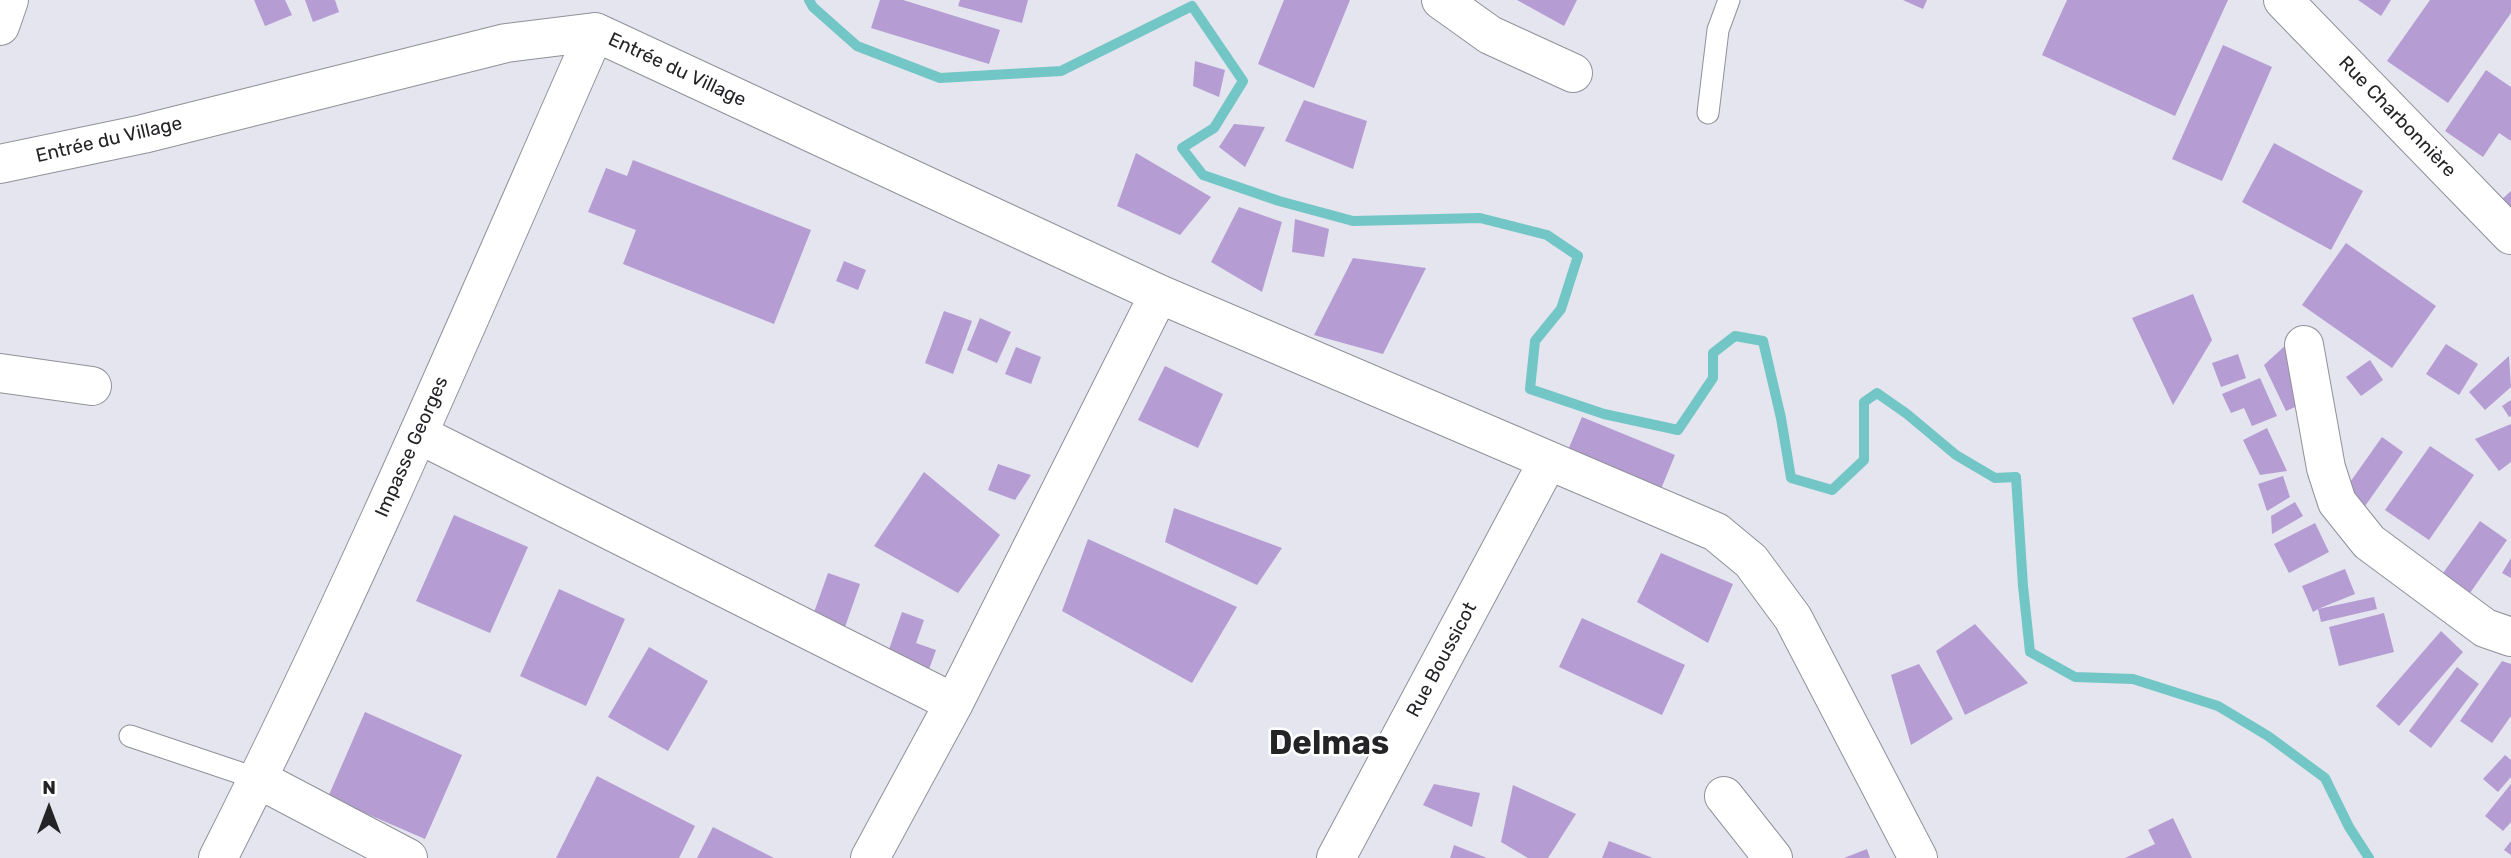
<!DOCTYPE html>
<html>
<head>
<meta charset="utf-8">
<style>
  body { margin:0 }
  #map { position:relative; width:2511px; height:858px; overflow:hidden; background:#e4e5ee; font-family:Rubik,sans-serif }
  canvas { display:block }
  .north { position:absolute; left:14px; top:774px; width:70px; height:70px; -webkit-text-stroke:5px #fff; paint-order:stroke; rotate:0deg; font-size:19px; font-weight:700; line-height:28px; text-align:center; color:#242427 }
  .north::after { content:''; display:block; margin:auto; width:24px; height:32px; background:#242427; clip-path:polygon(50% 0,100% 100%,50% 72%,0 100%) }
</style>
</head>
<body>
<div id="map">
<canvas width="2511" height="858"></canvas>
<div class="north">N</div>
</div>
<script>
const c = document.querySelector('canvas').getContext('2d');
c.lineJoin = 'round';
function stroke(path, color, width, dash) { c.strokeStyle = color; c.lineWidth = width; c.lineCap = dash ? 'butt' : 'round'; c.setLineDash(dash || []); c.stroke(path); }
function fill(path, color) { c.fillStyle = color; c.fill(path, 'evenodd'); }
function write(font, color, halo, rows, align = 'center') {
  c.font = font + ' Rubik,sans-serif'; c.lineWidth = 5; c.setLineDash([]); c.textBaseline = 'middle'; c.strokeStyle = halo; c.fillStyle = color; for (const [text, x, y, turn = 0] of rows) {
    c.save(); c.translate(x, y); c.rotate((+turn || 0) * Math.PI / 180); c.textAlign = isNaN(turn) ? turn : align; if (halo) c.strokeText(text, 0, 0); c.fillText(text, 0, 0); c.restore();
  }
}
const stream = new Path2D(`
  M809 0 813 7 857 46 940 78 1061 71 1192 6 1243 81 1214 128 1182 148 1203 175 1279 201 1353 221 1480 218 1547 235 1578 256 1561 309 1535 341 1530 389 1604 414 1678 430 1713 378V353L1735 336 1763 341 1781 418 1791 478 1832 490 1864 460V402L1877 393 1907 414 1956 455 1995 478 2016 477 2023 586 2030 652 2075 677 2133 679 2218 706 2268 736 2325 778 2349 827 2369 858`);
const building = new Path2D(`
  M254 0H285L292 15 265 26Z
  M305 0H335L339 12 313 22Z
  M880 0H903L1000 30 989 64 871 28Z
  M960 0H1028L1022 23 958 6Z
  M1284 0H1350L1314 88 1258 64Z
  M1517 0H1577L1564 26Z
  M1903 0H1927L1923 9Z
  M2067 0H2228L2175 116 2042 55Z
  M2358 0H2391L2381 16Z
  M2430 0H2511V13L2448 103 2387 61Z
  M2223 45 2272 67 2222 181 2172 159Z
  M1195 61 1225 70 1219 97 1193 86Z
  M2486 70 2511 87V141L2499 133 2483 157 2445 131Z
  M1304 100 1367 121 1353 169 1285 141Z
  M1234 124 1265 127 1245 167 1219 147Z
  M2274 143 2363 191 2331 250 2242 202Z
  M1136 153 1211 197 1180 235 1117 206Z
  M633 160 811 230 774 324 623 264 636 230 588 212 606 168 627 176Z
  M2511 191V213L2500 201Z
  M1239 207 1282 222 1262 292 1211 262Z
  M1295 219 1329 229 1324 257 1292 252Z
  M2346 243 2436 306 2392 368 2302 305Z
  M1353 258 1426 268 1383 354 1314 335Z
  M844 261 866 270 858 290 836 281Z
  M2193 294 2212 340 2173 405 2132 318Z
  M944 311 972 321 953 374 925 363Z
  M980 318 1011 332 997 363 967 350Z
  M2287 344 2313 399 2286 411 2264 365Z
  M2446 344 2478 364 2459 395 2426 374Z
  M1016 347 1041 357 1031 384 1005 374Z
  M2238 354 2246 378 2221 387 2212 363Z
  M2509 356 2511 387 2485 410 2469 392Z
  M2370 360 2383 380 2361 396 2346 377Z
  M1165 366 1223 394 1198 448 1138 420Z
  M2260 378 2277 416 2252 426 2244 408 2231 413 2222 394Z
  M2511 400V416L2509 417 2502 406Z
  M1582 417 1675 455 1661 489 1568 450Z
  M2511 424V462L2499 471 2475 439Z
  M2267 428 2287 471 2260 475 2243 440Z
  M2382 437 2403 452 2363 509 2341 495Z
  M2430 446 2474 475 2429 540 2385 510Z
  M998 464 1031 475 1015 500 988 490Z
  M924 472 1000 535 958 593 874 546Z
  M2283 476 2290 497 2267 511 2258 484Z
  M2295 502 2303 516 2272 534 2271 516Z
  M1174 508 1282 548 1257 585 1165 542Z
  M454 515 528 547 490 633 416 601Z
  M2480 521 2507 540 2463 603 2436 583Z
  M2315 523 2329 552 2289 573 2274 544Z
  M1088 539 1237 607 1192 683 1062 611Z
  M1661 553 1733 584 1708 643 1637 602Z
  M2511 558V578L2502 573Z
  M2345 569 2355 594 2318 609 2374 597 2377 609 2321 622 2318 609 2313 612 2302 586Z
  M828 573 860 584 844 630 812 618Z
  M559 589 625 619 586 706 520 676Z
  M902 612 924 620 916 643 936 650 928 672 886 658Z
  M2384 613 2394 652 2339 666 2329 627Z
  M1582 618 1685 665 1662 715 1559 667Z
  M1975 624 2028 683 1965 715 1936 651Z
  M2441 631 2463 652 2399 726 2376 706Z
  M649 647 708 681 668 751 608 717Z
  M2502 661 2511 664V716L2492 743 2460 721Z
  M1919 664 1953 719 1911 745 1891 675Z
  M2457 667 2479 684 2431 748 2409 731Z
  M365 712 462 755 425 839 328 797Z
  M2505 755 2511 760V777L2498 792 2483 779Z
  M597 776 695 826 679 858H556Z
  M1434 784 1480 793 1472 827 1423 805Z
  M2511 784V822L2503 831 2485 816Z
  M1513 785 1576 814 1548 858H1528L1501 842Z
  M2173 818 2192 858H2125L2155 844 2148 830Z
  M713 827 774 858H697Z
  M1609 841 1653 858H1602Z
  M2511 841V855L2504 850Z
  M1454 845 1487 858H1450Z
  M1867 849 1870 858H1844Z`);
const service = new Path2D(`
  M1708 113 1718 30 1729 0
  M130 736 258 779`);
const minor = new Path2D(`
  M1441 0 1490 35 1573 73
  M0 26 9 0
  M0 164 143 134 506 43 595 32 1159 294 1716 532 1751 561 1793 618 1918 858
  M2304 345 2326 468 2337 502 2369 542 2485 628 2511 637
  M0 373 92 386
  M418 434 954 703
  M258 779 408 858
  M1724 796 1773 858
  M218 858C355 588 473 309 595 32
  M870 858 954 703 1159 294
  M1336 858 1548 461`);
const tertiary = new Path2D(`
  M2283 0 2511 235`);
const streetNames = [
  ["Entrée du Village",677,70,25],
  ["Rue Charbonnière",2397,117,46],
  ["Entrée du Village",109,140,-13],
  ["Impasse Georges",412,447,-66],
  ["Rue Boussicot",1442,660,-62]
];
const townNames = [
  ["Delmas",1329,744]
];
stroke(stream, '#73c6c6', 10);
fill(building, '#b59cd2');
stroke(service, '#909199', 23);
stroke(minor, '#909199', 40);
stroke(tertiary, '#909199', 40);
stroke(service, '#fff', 21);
stroke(minor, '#fff', 38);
stroke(tertiary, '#fff', 38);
write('19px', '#242427', '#fff', streetNames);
write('bold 33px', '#242427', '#fff', townNames);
</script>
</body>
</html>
